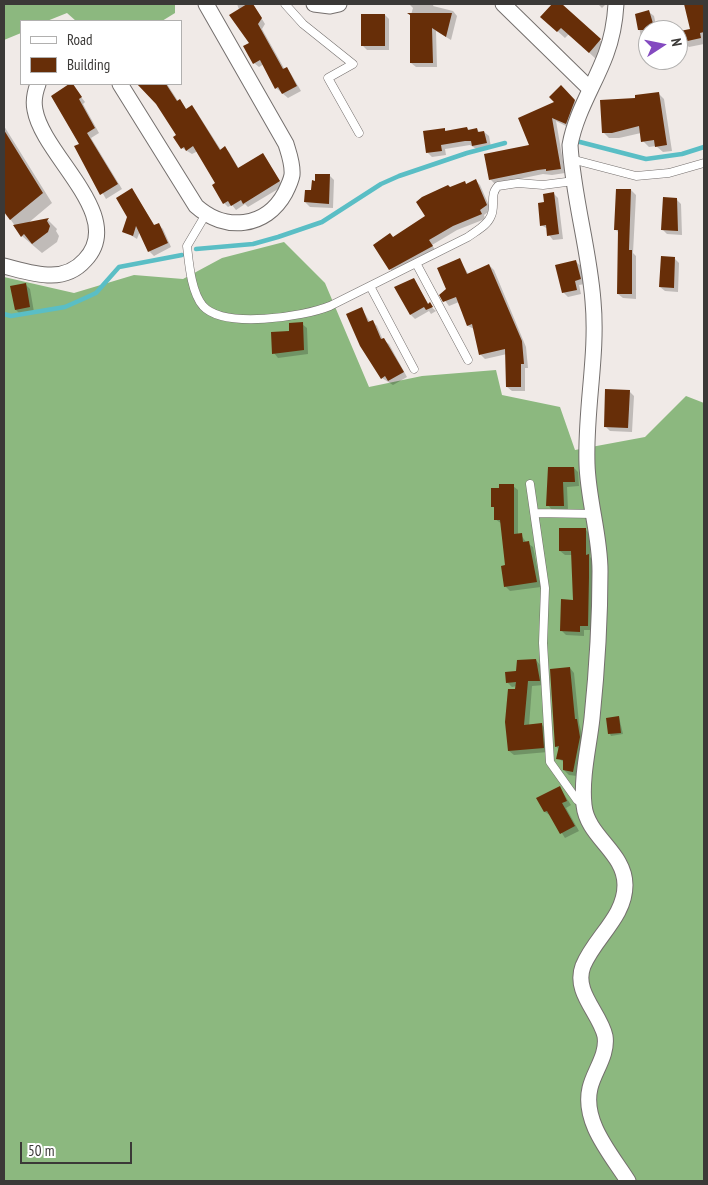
<!DOCTYPE html>
<html>
<head>
<meta charset="utf-8">
<style>
  body { margin:0 }
  #map { position:relative; width:708px; height:1185px; overflow:hidden; background:#f0eae7; font-family:"PT Sans Narrow",sans-serif }
  canvas { display:block }
  .frame { position:absolute; inset:0; border:5px solid #3b3937; pointer-events:none }
  .legend { position:absolute; left:20px; top:20px; width:162px; height:65px; box-sizing:border-box; background:#fff; border:1px solid #b1b0af; margin:0; padding:6px 9px; list-style:none; font-size:15px; color:#3b3937 }
  .legend li { display:flex; align-items:center; gap:10px; height:25px }
  .legend b { width:25px; border:1px solid #b1b0af }
  .north { position:absolute; left:638px; top:20px; width:50px; height:50px; box-sizing:border-box; background:#fff; border:1px solid #b1b0af; border-radius:50%; rotate:79deg; font-size:14px; font-weight:700; line-height:20px; text-align:center; color:#3b3937 }
  .north::after { content:''; display:block; margin:auto; width:18px; height:22px; background:#844ac0; clip-path:polygon(50% 0,100% 100%,50% 72%,0 100%) }
  .scale { position:absolute; left:20px; top:1142px; width:112px; height:22px; box-sizing:border-box; border:2px solid #3b3937; border-top:0; padding-left:6px; font-size:15px; line-height:18px; white-space:nowrap; color:#3b3937; -webkit-text-stroke:4px #fff; paint-order:stroke }
</style>
</head>
<body>
<div id="map">
<canvas width="708" height="1185"></canvas>
<div class="frame"></div>
<ul class="legend">
<li><b style="height:6px;background:#fff"></b>Road</li>
<li><b style="height:14px;background:#672e08"></b>Building</li>
</ul>
<div class="north">N</div>
<div class="scale">50 m</div>
</div>
<script>
const c = document.querySelector('canvas').getContext('2d');
c.lineJoin = 'round';
function fill(path, color) { c.fillStyle = color; c.fill(path, 'evenodd'); }
function stroke(path, color, width, dash) { c.strokeStyle = color; c.lineWidth = width; c.lineCap = dash ? 'butt' : 'round'; c.setLineDash(dash || []); c.stroke(path); }
const forest = new Path2D(`
  M4 4H175V13L162 21H76L67 13 47 21H21V33L4 40Z
  M284 242 325 283 369 387 422 376 496 370 502 395 560 407 575 450 645 437 686 396 704 403V1181H4V277L74 293 134 275 183 279 222 258Z`);
const shadow = new Path2D(`
  M237 4H253L265 24 262 29 285 70 287 69 291 74 301 91 288 98 276 88 264 64 259 67 254 63 251 43Z
  M409 4H434L433 6 453 11 457 16 451 40 436 31 437 67H416L411 63 410 18 413 8Z
  M554 4H560L607 47 596 59 569 34 565 38 542 17Z
  M598 4H606L602 8Z
  M685 4H704V44L689 47 684 42 691 30Z
  M649 12 654 16 657 30H648V54L644 50 636 14Z
  M385 15 389 19V50H367L363 46Z
  M71 84 85 102 83 104 99 133 91 138 122 189 106 199 76 147 81 144 53 96Z
  M139 84H167L178 101 180 100 187 110 192 107 196 111 221 150 225 148 229 152 239 169 262 154 283 186 248 207 245 204 236 210 232 205 228 207 224 203 217 184 198 151 192 154 182 148 178 136 157 103Z
  M561 87 579 105 570 128 556 121 565 173 552 175 543 174 495 184 490 179 531 146 556 102Z
  M658 93 664 99 672 151 663 152 656 146 649 147 643 141 641 133 619 138H609L603 132 636 99Z
  M4 126 52 203 27 224 48 220 57 229 56 231 59 236 57 242 42 253 22 236 4 210Z
  M467 128 470 131 477 129 480 133 484 132 489 136 491 147 478 150 470 145 445 149 446 155 432 157 427 152 444 129 447 132Z
  M330 176 334 180 333 208 310 207 305 202 316 182Z
  M476 181 480 185 491 210 484 215 485 219 457 230 432 245 436 251 395 274 390 269 393 238 426 217 450 188 464 182 467 185Z
  M132 190 155 226 158 224 163 229 171 247 154 256 149 251 140 231 137 239 124 231 128 217Z
  M631 190 636 195 633 253 636 256V299L623 298 618 294 619 233 615 229Z
  M554 194 558 198 563 239 553 240 549 235 548 229 541 225 545 204Z
  M676 199 681 204 682 235 667 234 662 229Z
  M459 259 469 275 489 265 494 270 526 347 528 368H525V391H512L507 387V354L485 359 480 354 474 329 468 326 459 302 449 306 441 295 448 289Z
  M675 259 679 263 678 292 665 291 660 287Z
  M576 262 581 266 585 284 579 285 581 294 568 297 563 292Z
  M414 280 429 305 436 311 431 314 429 311 415 319 411 315Z
  M25 284 30 289 34 312 20 314 16 310Z
  M362 309 370 322 372 321 377 326 383 340 389 344 407 377 393 385 382 378Z
  M302 324 307 328 308 354 278 358 274 353 291 332Z
  M629 391 634 396 632 432 610 431 605 426Z
  M574 468 578 472 579 486 567 487 568 510H552L548 505 549 469Z
  M513 486 518 490V535H521L526 542 533 547 541 587 510 591 506 587 507 566 502 524 495 519 492 489Z
  M585 529 590 534V557L593 560 592 630H584V636L566 635 562 631 574 601 573 555H565L560 551Z
  M536 660 540 665 544 685 532 686 529 726 542 725 546 729 548 752 514 755 509 751 517 686 512 687 507 682Z
  M570 668 574 673 579 723 584 743 577 776 569 775 564 770 565 763 558 758 559 750 556 746Z
  M619 717 623 734 611 736 610 734Z
  M560 788 571 805 566 808 579 831 565 838 551 816 545 812Z`);
const stream = new Path2D(`
  M580 142 646 159 682 154 704 147
  M196 249 253 244 278 237 322 222 381 184 399 176 467 153 505 143
  M4 314 11 316 65 307 83 299 96 293 119 267 182 255`);
const building = new Path2D(`
  M247 4H253L262 18 258 24 283 69 287 67 297 86 282 94 278 87 275 89 260 60 253 64 243 46 249 43 229 15Z
  M552 4H562L601 39 589 53 561 28 557 32 540 17Z
  M684 4H704V32L700 33 701 38 683 42 680 31 690 29Z
  M649 10 655 30H638L635 14Z
  M407 13H452L446 37 432 28 433 63H410V15Z
  M361 14H385V46H361Z
  M69 84H73L82 97 79 99 95 128 87 133 118 184 100 195 74 146 79 144 51 96Z
  M137 84H166L177 101 180 99 186 109 192 105 220 150 225 146 238 168 263 153 280 181 243 204 241 200 231 206 228 201 223 204 212 185 215 183 193 146 186 151 184 147 181 149 173 137 176 135 156 104Z
  M561 85 575 100 566 124 552 118 561 169 546 171V169L538 170 489 180 484 154 529 145 518 118 554 102 549 97Z
  M659 92 667 145 655 147 654 140 641 142 639 126 612 133H602L600 100 635 98V95Z
  M467 127 468 130 477 128 478 132 484 131 487 143 472 146 471 141H465L441 145 442 151 426 153 423 131 445 128V131Z
  M4 130 43 193 10 220 4 212Z
  M315 174H330L329 204 304 202 305 190H311L312 180 315 181Z
  M476 179 487 205 480 210 482 214 453 226 429 240 433 246 389 270 373 245 390 233 393 237 425 216 416 202 422 197 448 185 450 187 465 181 466 184Z
  M132 188 154 225 159 223 168 243 148 252 136 226 133 236 122 232 127 217 116 198Z
  M616 189H631L629 250H632V294H617L618 230H614Z
  M554 192 559 234 547 236 546 225 540 226 538 203 544 202 543 194Z
  M663 197 677 198 678 231 661 230Z
  M49 218 47 221 50 226 48 232 32 244 24 234 21 237 13 225Z
  M661 256 675 257 674 288 659 287Z
  M460 258 467 274 489 264 522 341 524 364H521V387H506L505 349 479 355 472 324 467 326 456 297 443 302 439 295 446 289 437 268Z
  M576 260 581 279 575 281 577 290 562 293 555 265Z
  M414 278 428 304 430 302 433 307 426 310 424 307 410 315 394 287Z
  M26 283 30 307 15 310 10 286Z
  M362 307 368 322 373 320 381 339 384 338 404 372 388 381 385 376 381 379 360 346 346 314Z
  M303 322 304 350 272 354 271 332 289 331V323Z
  M605 389 630 390 628 428 604 427Z
  M548 467H574L575 482H563L564 506H546Z
  M499 484H514V534L522 533 523 542 529 541 537 582 504 587 501 566 505 565 500 520H494V507H491V488H499Z
  M559 528H586V555L589 554V577L588 626H580V632L560 631 561 599 573 600 571 551H559Z
  M536 659 540 681H528L524 725 542 723 544 748 508 751 505 722 508 689H515L516 682 506 683 505 672 516 671 517 660Z
  M570 667 575 719H577L580 737 573 772 563 770V760L556 759 559 746 555 747 550 669Z
  M619 716 621 733 608 734 606 718Z
  M560 786 567 801 562 803 575 826 560 834 547 811 544 812 536 798Z`);
const lane = new Path2D(`
  M285 4 303 24 353 64 328 78 359 133
  M571 159 636 176 669 173 704 163
  M206 214 187 246C189 263 191 292 203 306 224 329 303 317 330 306L468 237C476 231 487 226 491 216 496 206 489 195 498 186L518 183 543 185 574 181
  M416 263 468 360
  M370 286 414 369
  M530 484 545 588 543 643 550 762 577 800 583 804
  M535 513 594 514`);
const street = new Path2D(`
  M314 4 330 6 339 4
  M503 4 590 89
  M616 4C615 21 612 38 606 54 595 84 576 112 570 145 573 197 589 248 593 301 598 355 585 409 587 464 588 500 600 535 600 571 600 620 597 669 592 718 589 746 581 777 584 805 587 837 625 852 625 885 625 917 595 937 583 966 573 992 600 1013 605 1036 608 1055 594 1071 590 1088 582 1122 611 1154 628 1181
  M120 84 196 206C225 232 266 228 285 193 288 187 291 181 292 175 293 164 289 154 286 144L206 4
  M4 266C32 273 63 285 85 260 127 216 43 156 35 110 33 101 35 92 38 84`);
fill(forest, '#8cb87f');
fill(shadow, '#0003');
stroke(stream, '#5abec5', 4.5);
fill(building, '#672e08');
stroke(lane, '#746f6d', 9);
stroke(street, '#746f6d', 17);
stroke(lane, '#fff', 8);
stroke(street, '#fff', 15);
</script>
</body>
</html>
